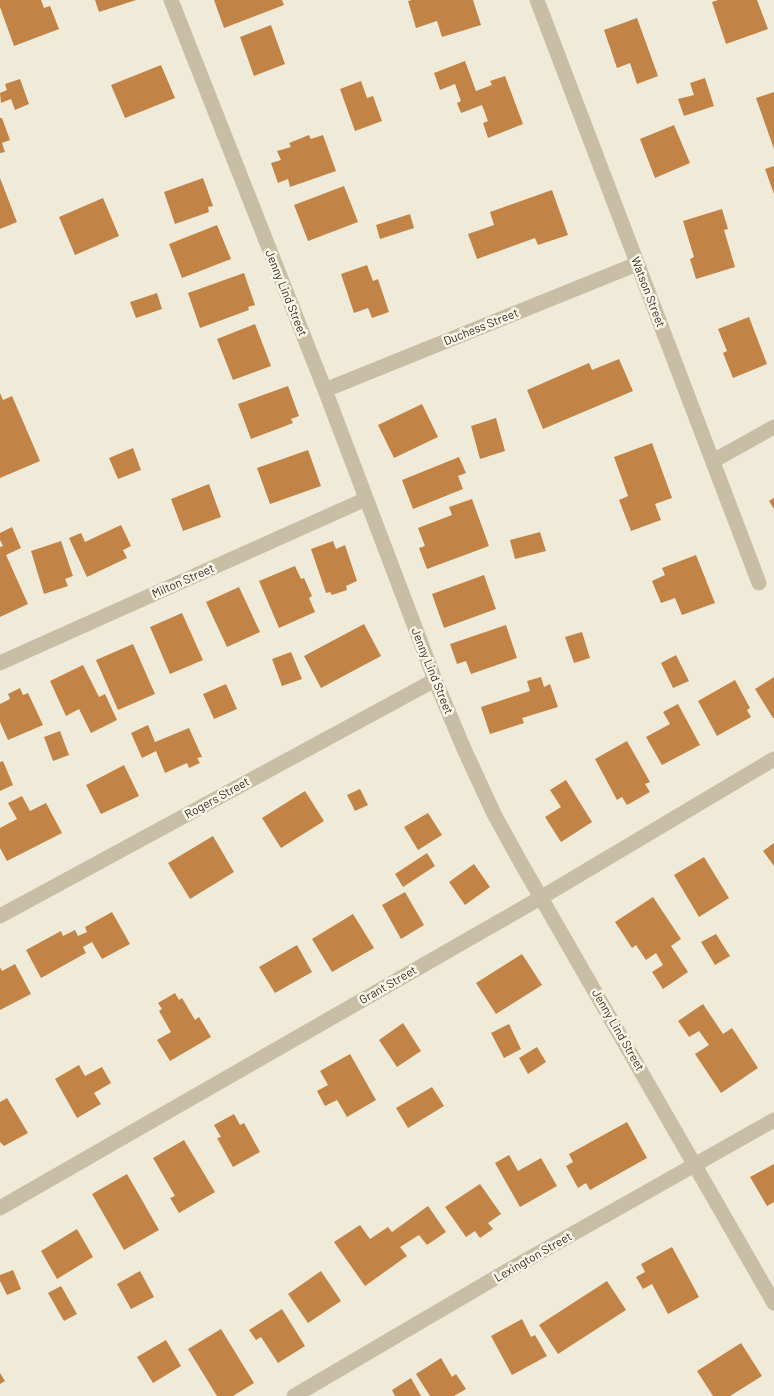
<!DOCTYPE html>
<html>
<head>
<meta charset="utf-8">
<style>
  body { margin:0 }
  canvas { display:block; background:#f0ebd9 }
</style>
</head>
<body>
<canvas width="774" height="1396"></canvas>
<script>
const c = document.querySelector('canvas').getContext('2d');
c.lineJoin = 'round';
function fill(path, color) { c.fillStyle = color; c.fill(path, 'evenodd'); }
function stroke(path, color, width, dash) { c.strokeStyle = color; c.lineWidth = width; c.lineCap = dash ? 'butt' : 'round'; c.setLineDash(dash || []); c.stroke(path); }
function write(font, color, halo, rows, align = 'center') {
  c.font = font + ' Barlow,sans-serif'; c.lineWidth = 5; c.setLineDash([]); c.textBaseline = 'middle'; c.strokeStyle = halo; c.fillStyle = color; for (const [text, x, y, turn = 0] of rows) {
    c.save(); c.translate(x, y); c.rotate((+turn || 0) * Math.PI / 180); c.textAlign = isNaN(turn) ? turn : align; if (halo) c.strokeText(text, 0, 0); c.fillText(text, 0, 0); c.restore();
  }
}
const building = new Path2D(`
  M0 0H41L44 8 50 6 59 29 14 46 0 7Z
  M95 0H136L99 12Z
  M214 0H282L284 5 224 28Z
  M412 0H473L481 25 442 37 437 21 416 28 408 1Z
  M718 0H757L768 29 726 44 712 2Z
  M637 18 658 76 637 84 630 63 617 68 604 30Z
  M271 25 285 64 254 76 240 37Z
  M465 61 476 91 492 85 490 81 505 76 523 124 488 138 483 123 488 121 482 105 461 113 457 103 461 101 455 84 440 90 434 73Z
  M161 65 175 98 125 118 111 85Z
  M705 78 714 106 684 116 678 99 694 95 690 83Z
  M20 79 29 104 15 110 11 99 1 103 0 93 7 90 5 84Z
  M361 81 367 98 373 96 382 121 355 131 340 89Z
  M774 92V149L756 98Z
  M0 118H2L10 140 2 143 5 152 0 153Z
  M674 125 690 163 655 178 640 139Z
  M309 135 311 139 323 135 336 171 290 187 288 179 278 183 271 163 281 160 277 151 291 147 289 143Z
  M774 166V194L765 169Z
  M0 178 17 222 0 229Z
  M203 178 213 206 208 207 209 212 175 224 164 192Z
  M344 186 358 222 308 241 294 205Z
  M552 190 568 235 538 245 535 238 477 259 468 234 494 225 490 212Z
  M103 198 119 236 75 255 59 217Z
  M722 209 728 229 724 230 735 267 696 279 690 259 694 257 683 221Z
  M410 214 414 228 380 239 376 225Z
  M217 225 231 259 182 278 169 244Z
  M367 265 373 281 378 279 389 312 372 318 368 308 354 313 341 274Z
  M244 273 255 305 248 307 249 310 200 328 188 293Z
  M157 293 162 309 136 318 130 302Z
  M749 317 767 364 733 378 723 353 727 351 718 329Z
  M255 324 271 366 233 380 217 339Z
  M619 359 633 391 543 429 527 390 589 363 592 370Z
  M288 386 299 416 291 419 293 423 251 439 238 404Z
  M0 393 3 400 12 396 40 461 0 478Z
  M422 404 438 437 394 458 378 425Z
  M496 418 505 451 480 459 471 426Z
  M652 443 672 498 655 504 661 520 631 531 619 500 628 496 614 457Z
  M133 448 141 470 118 479 109 458Z
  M308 450 321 486 270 504 257 468Z
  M459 457 466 473 458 476 463 489 413 509 402 480Z
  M209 484 221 517 183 531 171 499Z
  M774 498V509L769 501Z
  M472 499 489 546 427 569 419 548 425 546 418 528 452 515 449 507Z
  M121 525 131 546 123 550 127 558 87 577 69 538 81 533 85 542Z
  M12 527 21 548 6 555 28 604 0 617V547L3 546 0 540V533Z
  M540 532 546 551 515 559 510 540Z
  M61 541 73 576 65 579 68 586 44 594 31 551Z
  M333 541 336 549 345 545 357 581 346 586 347 590 332 595 330 592 326 593 311 549Z
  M696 555 715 603 682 615 675 598 661 603 652 581 665 575 662 568Z
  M295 566 301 579 304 578 312 596 309 598 315 612 279 628 259 581Z
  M484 575 496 609 444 628 432 594Z
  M239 587 260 632 227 647 206 602Z
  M182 613 203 660 170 674 150 627Z
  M364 624 381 656 321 688 304 656Z
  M506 625 517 658 471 674 466 661 457 664 450 644Z
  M582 632 590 658 574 663 565 637Z
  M133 644 155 694 118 710 96 660Z
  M291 652 302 679 282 686 272 659Z
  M676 655 689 681 673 688 661 663Z
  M83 665 99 697 105 694 117 720 91 733 79 709 66 716 50 681Z
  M541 677 544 687 550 684 558 707 522 718 524 723 490 734 481 707 530 691 527 681Z
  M774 677V718H773L755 689Z
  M735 680 750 708 747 710 751 717 717 736 698 701Z
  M226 684 237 709 214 719 203 694Z
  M20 688 23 695 28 693 43 725 8 740 0 722V704L10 699 8 694Z
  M678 704 700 745 662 765 646 737 670 724 663 712Z
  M148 725 155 742 189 728 202 757 197 758 200 763 189 768 187 763 165 773 156 751 142 758 131 733Z
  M60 731 69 755 53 761 44 737Z
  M627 741 650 782 645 784 650 792 627 805 622 797 617 800 595 759Z
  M3 761 13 785 0 791V762Z
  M124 765 139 796 101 814 86 785Z
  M566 780 592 822 561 842 545 817 561 807 550 790Z
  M360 789 368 805 355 811 347 795Z
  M305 791 324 821 281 848 262 818Z
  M22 796 30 811 46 803 62 833 7 861 0 848V828L17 819 8 803Z
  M428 813 442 835 418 850 404 827Z
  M213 836 234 872 190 899 168 863Z
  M774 843V866L763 851Z
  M427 853 435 866 403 887 395 874Z
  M704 857 729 898 699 917 674 875Z
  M474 864 490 887 465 905 449 882Z
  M405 892 424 925 401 939 382 905Z
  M653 897 681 939 671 946 688 972 663 989 652 972 663 965 656 953 646 960 636 945 632 948 615 922Z
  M112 912 130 944 102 959 92 942 83 947 86 953 41 978 26 950 61 931 63 936 75 930 78 936 87 932 85 927Z
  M353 914 374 948 332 972 312 939Z
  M716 934 730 956 715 965 701 942Z
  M297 945 312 972 275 993 259 967Z
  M522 954 542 985 496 1014 476 983Z
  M15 964 31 994 0 1010V967L2 971Z
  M175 993 179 1000 182 998 195 1020 199 1017 211 1037 170 1061 157 1040 171 1032 159 1011 162 1009 158 1003Z
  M703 1004 723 1034 732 1028 758 1068 721 1093 695 1054 709 1045 699 1031 689 1037 678 1021Z
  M403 1023 421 1051 397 1067 379 1040Z
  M509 1024 521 1049 504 1058 491 1033Z
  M537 1047 546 1062 528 1074 519 1058Z
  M350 1054 376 1100 347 1117 337 1100 325 1106 317 1091 328 1085 320 1071Z
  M79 1065 85 1076 102 1067 111 1083 94 1093 101 1104 77 1118 55 1079Z
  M432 1087 444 1106 408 1128 396 1108Z
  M7 1098 28 1133 4 1146 0 1142V1102Z
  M234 1114 240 1125 244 1123 260 1152 233 1167 217 1138 221 1137 214 1125Z
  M627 1122 647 1158 590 1190 586 1183 578 1188 566 1166 573 1162 569 1154Z
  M184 1140 215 1192 179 1213 170 1198 175 1196 153 1158Z
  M509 1155 518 1171 541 1158 557 1186 520 1207 495 1163Z
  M774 1164V1202L767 1206 750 1177Z
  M127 1174 159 1230 124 1250 92 1194Z
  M480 1184 501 1214 488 1223 493 1229 480 1238 475 1231 466 1237 445 1207Z
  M428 1206 446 1232 427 1245 419 1235 400 1247 407 1256 365 1286 334 1242 360 1225 370 1239 388 1227 392 1232Z
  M77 1229 93 1257 57 1279 41 1251Z
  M672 1247 699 1297 668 1314 652 1284 643 1289 636 1277 645 1272 641 1264Z
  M13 1270 21 1289 7 1295 0 1281V1275Z
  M140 1271 154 1297 131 1309 117 1284Z
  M321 1271 341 1301 308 1323 288 1294Z
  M607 1281 626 1310 558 1354 539 1325Z
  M61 1286 77 1314 64 1321 48 1293Z
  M282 1309 305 1346 278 1363 261 1337 256 1340 249 1330Z
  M522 1319 531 1337 535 1335 547 1356 512 1375 491 1336Z
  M221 1329 254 1383 233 1396H217L188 1349Z
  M166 1340 181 1366 153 1383 137 1357Z
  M741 1343 762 1376 730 1396H713L697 1371Z
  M441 1358 452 1377 456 1374 466 1389 454 1396H430L416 1374Z
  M0 1373 5 1381 0 1384Z
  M411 1378 421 1396H395L392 1390Z`);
const minor = new Path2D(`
  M171 0 325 390 435 680 464 749 494 814 521 863 774 1303
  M537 0 759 583
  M325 390 637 264
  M713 461 774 427
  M0 663 366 499
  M0 916 435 680
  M0 1208 542 897 774 759
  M294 1396 507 1271 774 1120`);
const streetNames = [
  ["Watson Street",648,292,69],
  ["Jenny Lind Street",286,293,68],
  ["Duchess Street",481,327,-22],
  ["Milton Street",183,581,-24],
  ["Jenny Lind Street",432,671,68],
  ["Rogers Street",217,798,-29],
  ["Grant Street",388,985,-30],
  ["Jenny Lind Street",618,1030,60],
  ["Lexington Street",533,1257,-30]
];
fill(building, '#c28446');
stroke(minor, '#c8bea6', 15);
write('12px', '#342e27', '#f8f4e6', streetNames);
</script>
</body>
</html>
